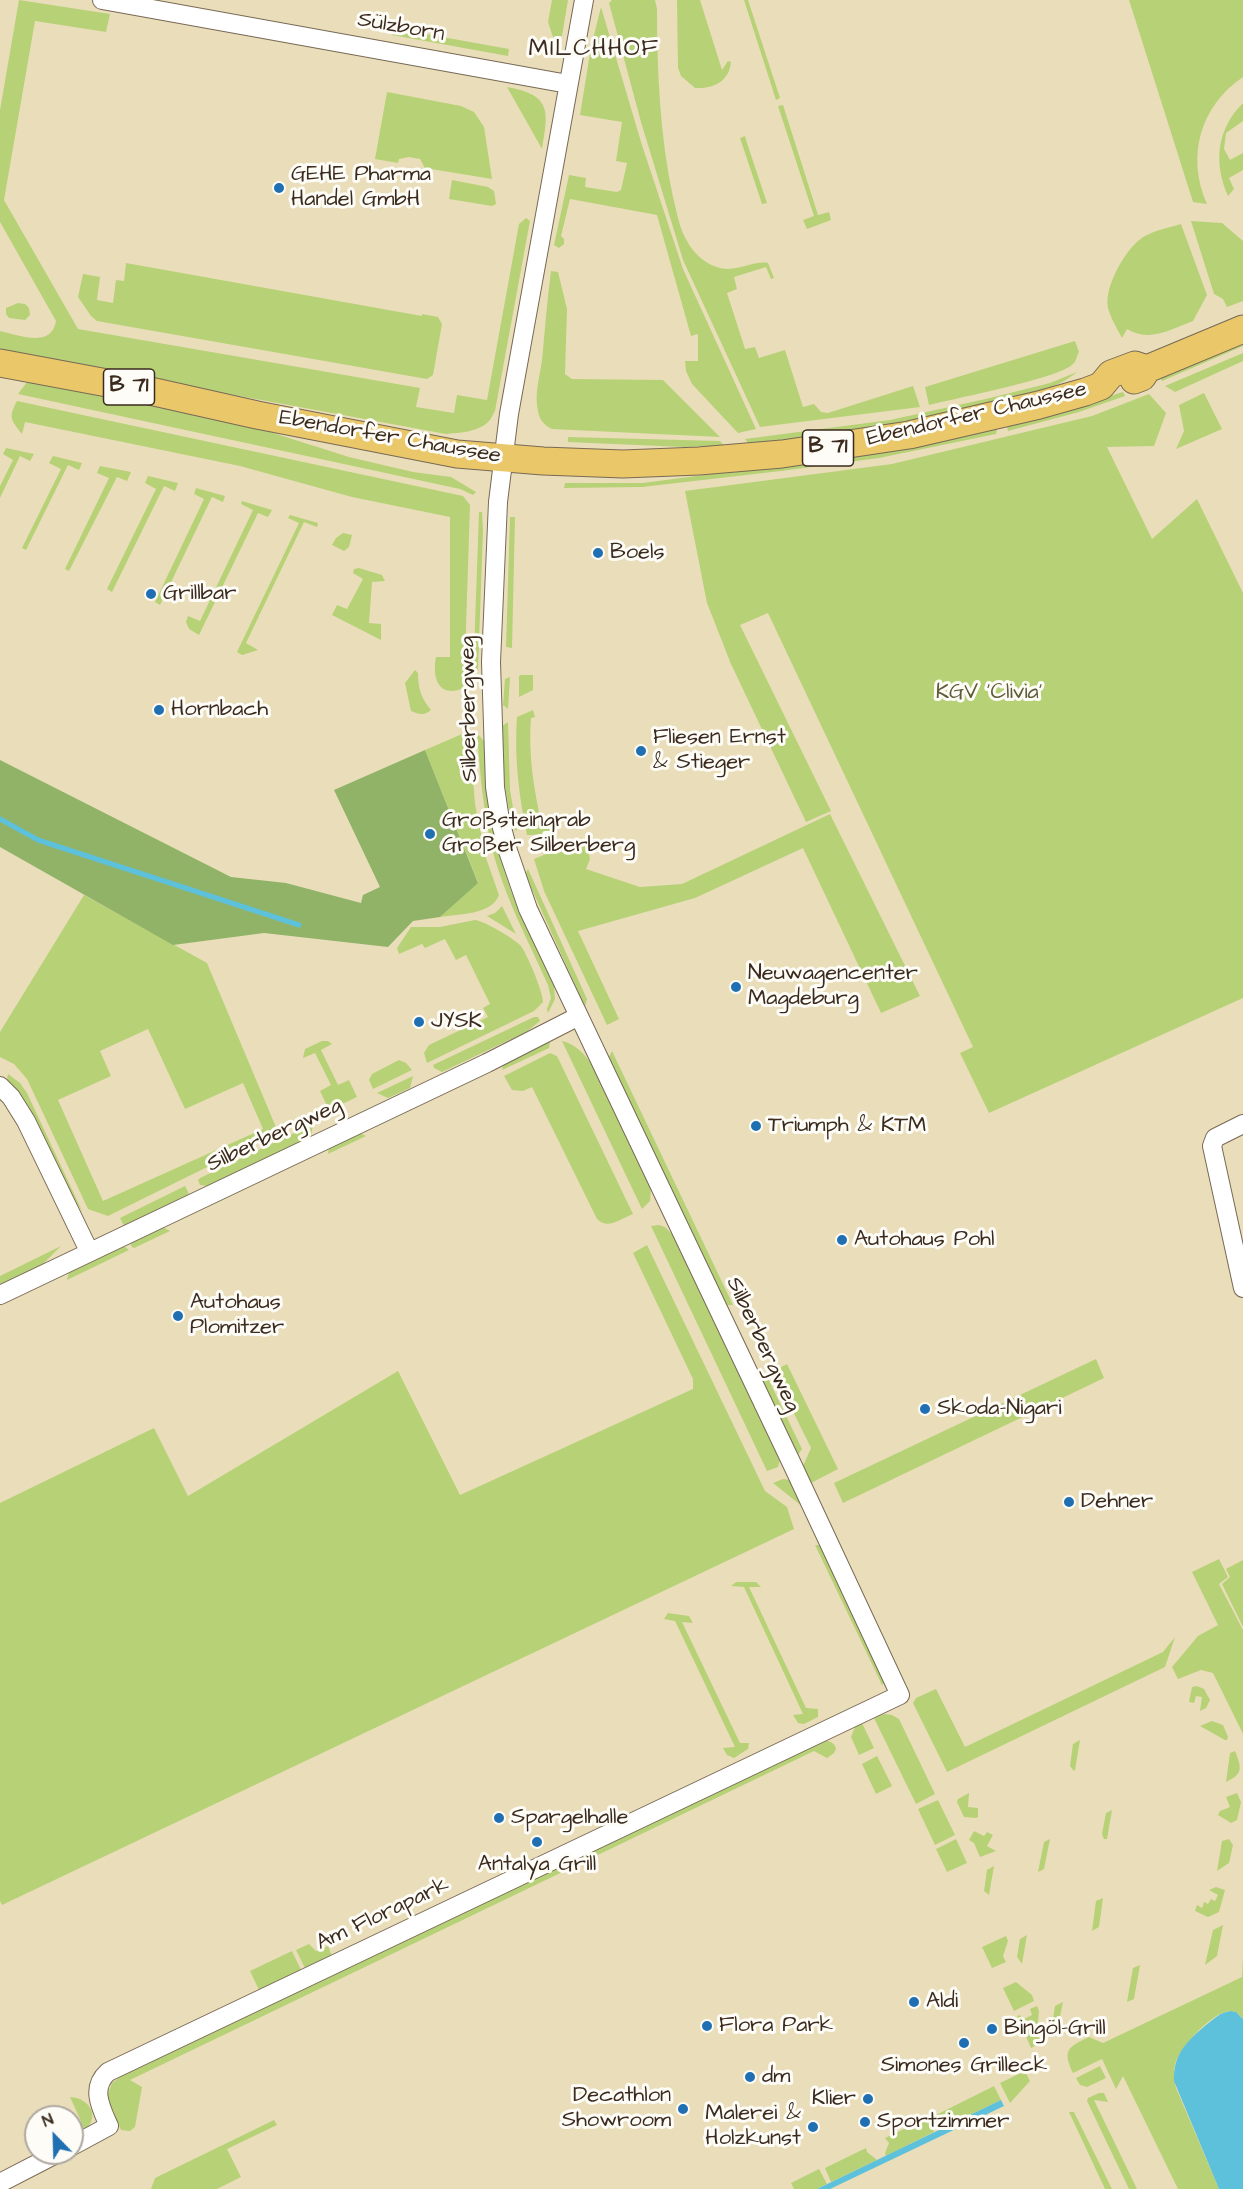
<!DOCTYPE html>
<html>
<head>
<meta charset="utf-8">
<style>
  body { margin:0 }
  #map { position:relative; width:1243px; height:2189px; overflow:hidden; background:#eadeba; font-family:"Architects Daughter",sans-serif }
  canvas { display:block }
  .north { position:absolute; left:24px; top:2105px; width:60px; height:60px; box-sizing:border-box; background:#fdfcf7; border:2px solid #afa8a0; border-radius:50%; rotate:337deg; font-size:16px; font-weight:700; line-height:24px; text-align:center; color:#3b2a1e }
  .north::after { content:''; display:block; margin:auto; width:21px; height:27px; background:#1f6fb2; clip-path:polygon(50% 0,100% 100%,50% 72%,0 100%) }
</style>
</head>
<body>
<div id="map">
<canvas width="1243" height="2189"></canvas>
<div class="north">N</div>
</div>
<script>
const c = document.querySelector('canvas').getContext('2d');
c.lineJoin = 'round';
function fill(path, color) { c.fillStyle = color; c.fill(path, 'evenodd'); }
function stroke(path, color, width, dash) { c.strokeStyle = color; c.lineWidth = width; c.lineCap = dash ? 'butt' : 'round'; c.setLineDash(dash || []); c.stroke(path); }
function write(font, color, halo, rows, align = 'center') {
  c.font = font + ' "Architects Daughter",sans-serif'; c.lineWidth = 6; c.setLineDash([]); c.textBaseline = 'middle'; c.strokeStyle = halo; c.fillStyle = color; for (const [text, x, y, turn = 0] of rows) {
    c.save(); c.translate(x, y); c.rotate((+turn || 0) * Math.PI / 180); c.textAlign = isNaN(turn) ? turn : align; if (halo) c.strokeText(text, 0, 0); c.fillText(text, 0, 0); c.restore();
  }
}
const green = new Path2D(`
  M19 0 110 14 106 32 35 21 4 200 78 329 420 388 416 407 454 413 457 395 487 400 519 224 526 218 530 221 495 411C493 414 492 417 490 420 480 432 459 433 446 434L0 352V331C19 335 51 349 56 321L0 222V110Z
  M552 0H568L562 36 553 37 548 22Z
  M612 0H655L657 9C657 71 660 137 673 197 677 212 679 228 687 241 692 251 703 262 714 266 735 275 751 260 768 263L774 278 771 279 766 267 734 277 737 289 727 293 745 349 755 347 759 358 785 350 803 407 814 404 821 412 828 413 913 386 920 407 760 427 683 260 641 122 609 3Z
  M677 0H700L722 70 728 61 731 62C729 82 713 89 695 88L681 76 678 68Z
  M744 0H748L780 98 776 100Z
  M1129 0H1243V77C1200 106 1186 157 1207 204L1193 202Z
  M601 7 641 142 683 269 756 429 738 433 692 384 686 371 685 361H698V334L691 336 657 215 570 199 561 236 564 239V244L559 248 554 245 569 175 586 178 585 187 617 192 621 190 627 163 616 161 622 122 580 115 591 47Z
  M392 28 509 49 508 56 392 35Z
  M507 87C551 95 549 110 542 149Z
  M387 92 461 106 474 112 484 127 492 179 425 168 420 159 409 157 399 159 398 163 375 159Z
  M1243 103V121L1226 133 1224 149 1230 160 1243 153V170L1229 178 1234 189 1228 196C1213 162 1217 129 1243 103Z
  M783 105 818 215 829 212 831 220 807 229 803 220 814 216 778 106Z
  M745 136 747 143 767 203 762 204 740 138Z
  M452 180 488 187 494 191 496 204 492 206 449 199Z
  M1191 221 1222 223 1243 241V301L1227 307 1223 299 1214 294Z
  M1181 224 1207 295 1193 321C1171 329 1150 343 1127 329L1122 338C1117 328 1111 319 1108 308 1104 288 1123 254 1138 241 1149 231 1168 228 1181 224Z
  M126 263 422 316V314L438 317 442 324 433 375 427 379 97 321 91 316 78 297 83 274 100 277 97 300 113 303 116 280 124 281Z
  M551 271 558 272 567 309 565 374 572 379 663 380 720 437 552 429C544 425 539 419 538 411 534 393 540 377 542 360 545 330 547 300 551 271Z
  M18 303 25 304 29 308 30 315 25 320 9 318 6 314V308Z
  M1075 341 1079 352C1077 355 1076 362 1073 364 1061 378 952 399 929 405L925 387Z
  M1243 341V346L1162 381 1160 376Z
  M1243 353V361L1175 392 1165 386Z
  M1077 372C1053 392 1021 396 992 403 912 422 830 436 748 443L745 439 890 420 990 398 1050 383Z
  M48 381 210 413 349 457 413 472 451 477 476 492 473 495 460 489 18 394 27 382Z
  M1123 392 1125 396 1079 412 1008 431 1007 427Z
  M1204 393 1222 429 1176 449 1184 431 1179 405Z
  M1149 394 1166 413 1154 446 1107 447 1152 539 1197 499 1243 593V998L989 1113 960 1053 973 1047 768 613 740 625 831 811 806 822 731 664 707 603 685 491 892 464 1092 416Z
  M17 401 463 496 470 505 464 688C438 699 432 677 436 657H450V517L352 497 240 466 25 422 22 434C11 420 8 418 17 401Z
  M997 429 996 434 879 458 781 471 642 487 564 488 565 483H643L878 452Z
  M568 437 720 441 724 446 683 447 568 442Z
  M6 448 34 454 30 461 20 456 0 498V486L13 460 3 454Z
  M53 456 82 463 79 470 68 465 26 550 22 548 61 469 49 463Z
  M100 466 131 472 127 481 117 477 69 571 65 569 109 478 97 473Z
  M148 476 178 483 175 491 164 486 112 592 107 589 156 489 145 483Z
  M196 488 225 496 223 502 212 497 160 605 155 602 204 499 194 494Z
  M242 501 272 510 268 517 258 513 199 635 189 629 186 622 188 616 200 621 253 510 241 504Z
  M479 512H482L483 531 478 669 473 681Z
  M290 515 318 523 317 527 304 522 246 643 258 650 242 655 237 652 299 523 288 518Z
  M510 517H515L512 648 506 647Z
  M343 533 352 535 349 547 344 551 332 545 336 538Z
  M359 568 382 575 385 581 372 582 369 623 381 624V640L332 615 337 605 347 609 363 579 353 573 354 569Z
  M415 670 418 673C418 688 421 698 431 710 425 716 417 714 411 711L405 683Z
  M521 675H533V690L519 697V676Z
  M510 677 508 709 503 705 505 679Z
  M533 710 535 717 531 718C528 755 534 790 542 826L556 825V827C549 834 537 835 527 835 519 796 514 758 517 717Z
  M508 722 510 790 517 831 512 828 502 767V726Z
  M469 731 475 804 486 858 499 895C492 915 458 914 440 917L478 882 425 750Z
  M477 733 484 741C485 800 496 858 520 913 531 937 546 960 554 985L555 999 548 1013 547 1009 551 998 548 985C528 940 504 896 492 848 483 810 480 772 477 733Z
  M830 814 920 996 881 1013 803 848 695 898 578 931 619 1019 607 1025 544 891 534 859 546 854 587 846 590 859 586 869 640 887 682 884Z
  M528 869 587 999 585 1007 525 874Z
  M84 895 207 963 278 1132 108 1216 88 1209 27 1079 14 1064 0 1057V1032ZM148 1029 185 1109 243 1083 263 1129 103 1201 58 1100 111 1076 100 1051Z
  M502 906 516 934 487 916 495 913Z
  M475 920C484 921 513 938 520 945 527 953 543 992 543 1002L534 1011 427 1063 424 1053 429 1045 488 1017 483 1008 490 1004 466 955 456 960 445 939 425 948 422 944 399 954 397 948 411 927H440Z
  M534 1017H538L540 1021 526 1032 442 1072 434 1068 433 1065Z
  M322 1041H328L332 1044 321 1050 338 1085 349 1080 357 1097 329 1110 320 1091 331 1085 315 1053 303 1058 305 1049Z
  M550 1041 549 1048 502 1070 504 1061Z
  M562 1041C576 1044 586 1055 593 1067L651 1189 650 1201 642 1209Z
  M612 1051 733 1305H726L608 1059Z
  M550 1053 557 1056 633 1214C620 1219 608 1230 597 1219L532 1087 523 1091 512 1090 504 1076Z
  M399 1060 406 1063 412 1070 373 1089 369 1080 372 1074Z
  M8 1074 20 1083 27 1093 83 1213 73 1197 27 1104 19 1092 7 1079Z
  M413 1076 410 1088 388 1098 377 1093Z
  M313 1124 311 1136 208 1186 200 1185 198 1180 200 1178Z
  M358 1132 366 1136 328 1154 329 1146Z
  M185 1186 189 1194 124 1226 120 1218Z
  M659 1225 665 1227 673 1235 780 1460 778 1467 767 1471 651 1226Z
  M163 1227 170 1231 134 1248 132 1247 130 1243Z
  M647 1245 765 1491 787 1507 794 1529 2 1905 0 1901V1503L154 1428 188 1496 398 1371 460 1495 693 1389V1379L633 1253Z
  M61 1246 43 1264 0 1286V1276Z
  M124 1246 129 1250 67 1280 69 1272Z
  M1096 1359 1104 1378 843 1503 834 1483Z
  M787 1364 838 1469 811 1483 803 1466 811 1448 773 1371Z
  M766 1374 802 1449 798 1455 762 1379Z
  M783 1479 790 1480 803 1507 773 1483Z
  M815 1545H822L887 1681 882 1685Z
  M1219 1559 1228 1577 1219 1584 1243 1630V1734L1213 1673 1201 1670 1178 1679 1172 1667 1198 1636 1218 1625 1192 1572Z
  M1243 1560V1627L1222 1584 1230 1577 1226 1569Z
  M736 1582H756L761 1587H749L806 1708 818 1709V1717L804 1724 798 1723 793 1715 803 1714 744 1587 731 1586Z
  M668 1613 689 1616 693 1623 682 1622 740 1743H749L748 1749 734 1758 727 1755 723 1748 735 1747 675 1621 664 1619Z
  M1175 1637 1165 1667 947 1772 913 1703 916 1698 936 1689 965 1747 1163 1652Z
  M1197 1686 1204 1689 1210 1700 1206 1708 1200 1711 1202 1697 1196 1696 1194 1703 1189 1702 1192 1687Z
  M884 1714 892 1715 899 1719 935 1794 916 1804 874 1718Z
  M1212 1721 1223 1725 1228 1737 1227 1740H1225L1200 1726Z
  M862 1723 874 1748 859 1755 851 1737 855 1727Z
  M1080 1740 1075 1770 1074 1771 1070 1766 1073 1744Z
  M823 1741C829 1740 835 1743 836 1749L834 1753 827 1758 814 1751 130 2080 142 2087 135 2127 130 2131 121 2130 107 2096 112 2083 121 2076Z
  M1235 1751C1242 1768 1243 1774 1226 1782L1230 1753Z
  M877 1756 892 1786 876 1794 862 1764Z
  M969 1793 968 1807 978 1808V1817L976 1818 964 1817 957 1802 958 1799Z
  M1237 1793 1241 1802 1237 1820 1231 1823 1218 1815 1220 1811 1230 1807 1226 1797Z
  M938 1800 955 1835 935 1845 918 1809Z
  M1112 1810 1107 1839H1104L1102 1834 1106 1813Z
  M974 1831 984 1836 987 1832 993 1835 987 1846 996 1851 980 1857 974 1843 969 1840Z
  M956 1839 967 1863 947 1872 936 1849Z
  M1050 1839 1044 1869 1038 1872 1044 1842Z
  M1229 1839 1233 1845 1229 1863 1217 1871 1222 1841Z
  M994 1866 989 1895 984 1891 987 1870Z
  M1216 1887 1225 1890 1219 1912 1208 1917 1195 1911 1197 1905 1202 1908 1204 1902 1208 1904 1211 1899 1215 1901 1218 1895 1209 1890Z
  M1103 1898 1099 1927 1092 1931 1096 1901Z
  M1223 1925 1217 1956 1205 1965 1213 1930Z
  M1027 1935 1022 1964 1017 1957 1020 1939Z
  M1006 1936 1008 1941 1003 1956 1006 1962 992 1968 982 1947Z
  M309 1944 316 1951 328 1946 332 1956 305 1968 296 1950Z
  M292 1951 301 1970 259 1990 250 1971Z
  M1243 1957V2019C1240 2015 1237 2012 1232 2011 1214 2009 1179 2048 1175 2064 1173 2072 1174 2080 1176 2088L1219 2189H1178L1123 2076 1116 2089 1102 2059 1073 2073C1062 2050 1068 2047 1089 2037L1103 2043 1242 1977Z
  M1140 1965 1134 1999 1127 2002 1133 1968Z
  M1016 1982 1032 1995 1034 2001 1014 2011 1003 1988Z
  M1063 2002 1056 2036H1055L1051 2031 1055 2006Z
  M1037 2006 1039 2011 1037 2033 1041 2043 1031 2048 1017 2016 1020 2015 1022 2020 1032 2015 1030 2009Z
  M1100 2066 1106 2078 1087 2087 1080 2085 1076 2078Z
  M1025 2071 1030 2081 1010 2103 1000 2083Z
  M994 2086 1001 2100 941 2129 934 2116Z
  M1099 2093H1104L1108 2102 1094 2100 1137 2189H1129L1087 2101 1088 2098Z
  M70 2097C85 2097 100 2112 88 2127 85 2132 77 2135 72 2138V2128L81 2121Z
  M1069 2112H1074L1112 2189H1105Z
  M927 2118 934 2132 886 2156 885 2153 889 2143 885 2138Z
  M274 2120 277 2125 227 2149 241 2177 217 2189H151L155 2178Z
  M866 2148 867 2152 877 2160 831 2182 825 2168Z
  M819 2169 827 2184 817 2189H794L791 2183Z`);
const forest = new Path2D(`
  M425 750 478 883 440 917 413 921 388 947 264 933 173 945 0 847V760L231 877 286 883 361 903 363 895 380 887 334 790Z`);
const water = new Path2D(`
  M1231 2011 1236 2012 1243 2019V2189H1219L1174 2081C1173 2054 1187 2041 1206 2025 1214 2019 1220 2012 1231 2011Z
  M1001 2100 1004 2106 830 2189H817Z`);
const stream = new Path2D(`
  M0 819 38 840 299 925`);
const street = new Path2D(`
  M102 0 568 84
  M0 1086 11 1097 26 1121 89 1251
  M1243 1124 1215 1138 1212 1146 1243 1288
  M0 1295 487 1063 579 1016
  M72 2146 109 2126C101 2108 90 2088 108 2072L900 1695 793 1466 528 909 508 851 500 820 495 787 491 662 498 502 509 414 584 0
  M0 2183 58 2153`);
const primary = new Path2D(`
  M0 363 150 391 257 415 457 454 543 461 623 464 699 461 782 454 909 435 1039 405 1085 392 1101 386 1111 374 1135 365 1147 369
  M1134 380 1142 377 1147 369 1243 329`);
const markers = [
  [279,188,6,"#1f6fb2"],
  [598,553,6,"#1f6fb2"],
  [151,594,6,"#1f6fb2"],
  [159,710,6,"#1f6fb2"],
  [641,751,6,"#1f6fb2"],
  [430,834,6,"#1f6fb2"],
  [736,987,6,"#1f6fb2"],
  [419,1022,6,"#1f6fb2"],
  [756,1126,6,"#1f6fb2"],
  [842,1240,6,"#1f6fb2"],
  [178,1316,6,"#1f6fb2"],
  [925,1409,6,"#1f6fb2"],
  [1069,1502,6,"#1f6fb2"],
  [499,1818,6,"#1f6fb2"],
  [537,1842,6,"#1f6fb2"],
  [914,2002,6,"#1f6fb2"],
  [707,2026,6,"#1f6fb2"],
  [992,2029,6,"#1f6fb2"],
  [964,2043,6,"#1f6fb2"],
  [750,2077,6,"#1f6fb2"],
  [868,2099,6,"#1f6fb2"],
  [683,2109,6,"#1f6fb2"],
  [865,2122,6,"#1f6fb2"],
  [813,2127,6,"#1f6fb2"]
];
const shields = [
  [129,387,51],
  [828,448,51]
];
const shieldNames = [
  ["B 71",129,387],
  ["B 71",828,448]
];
const streetNames = [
  ["Sülzborn",401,28,10],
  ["Ebendorfer Chaussee",977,415,-13],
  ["Ebendorfer Chaussee",390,438,10],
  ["Silberbergweg",470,709,-91],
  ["Silberbergweg",275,1136,-25],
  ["Silberbergweg",762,1345,65],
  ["Am Florapark",383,1915,-25]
];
const poiNames = [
  ["GEHE Pharma",291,175],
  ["Handel GmbH",291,200],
  ["Boels",610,553],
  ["Grillbar",163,594],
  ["Hornbach",171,710],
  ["Fliesen Ernst",653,738],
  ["& Stieger",653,763],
  ["Großsteingrab",442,821],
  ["Großer Silberberg",442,846],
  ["Neuwagencenter",748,974],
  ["Magdeburg",748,999],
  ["JYSK",431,1022],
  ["Triumph & KTM",768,1126],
  ["Autohaus Pohl",854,1240],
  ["Autohaus",190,1303],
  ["Plomitzer",190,1328],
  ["Skoda-Nigari",937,1409],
  ["Dehner",1081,1502],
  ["Spargelhalle",511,1818],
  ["Antalya Grill",537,1865,"center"],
  ["Aldi",926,2002],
  ["Flora Park",719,2026],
  ["Bingöl-Grill",1004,2029],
  ["Simones Grilleck",964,2066,"center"],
  ["dm",762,2077],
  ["Decathlon",671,2096,"right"],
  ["Showroom",671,2121,"right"],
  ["Klier",856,2099,"right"],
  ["Malerei &",801,2114,"right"],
  ["Holzkunst",801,2139,"right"],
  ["Sportzimmer",877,2122]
];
const parkNames = [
  ["KGV 'Clivia'",989,693]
];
const neighbourhoodNames = [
  ["MILCHHOF",594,50]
];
fill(green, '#b7d177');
fill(forest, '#91b368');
fill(water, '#5dc1db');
stroke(stream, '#5dc1db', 5);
stroke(street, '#786955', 20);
stroke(primary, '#786955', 29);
stroke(street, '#fff', 18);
stroke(primary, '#eac769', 27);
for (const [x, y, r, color] of markers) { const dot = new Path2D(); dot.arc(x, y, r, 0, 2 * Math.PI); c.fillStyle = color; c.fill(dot); stroke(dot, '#fdfcf7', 2); }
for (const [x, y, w] of shields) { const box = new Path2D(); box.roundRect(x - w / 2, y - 18, w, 36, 4.5); c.fillStyle = '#fdfcf7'; c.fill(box); stroke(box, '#3b2a1e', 1.5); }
write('bold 21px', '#3b2a1e', null, shieldNames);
write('22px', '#3b2a1e', '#fdfcf7', streetNames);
write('22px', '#3b2a1e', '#fdfcf7', poiNames, 'left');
write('22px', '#605c39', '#fdfcf7', parkNames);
c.letterSpacing = '1.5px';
write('24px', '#3b2a1e', '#fdfcf7', neighbourhoodNames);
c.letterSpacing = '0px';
</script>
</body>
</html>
